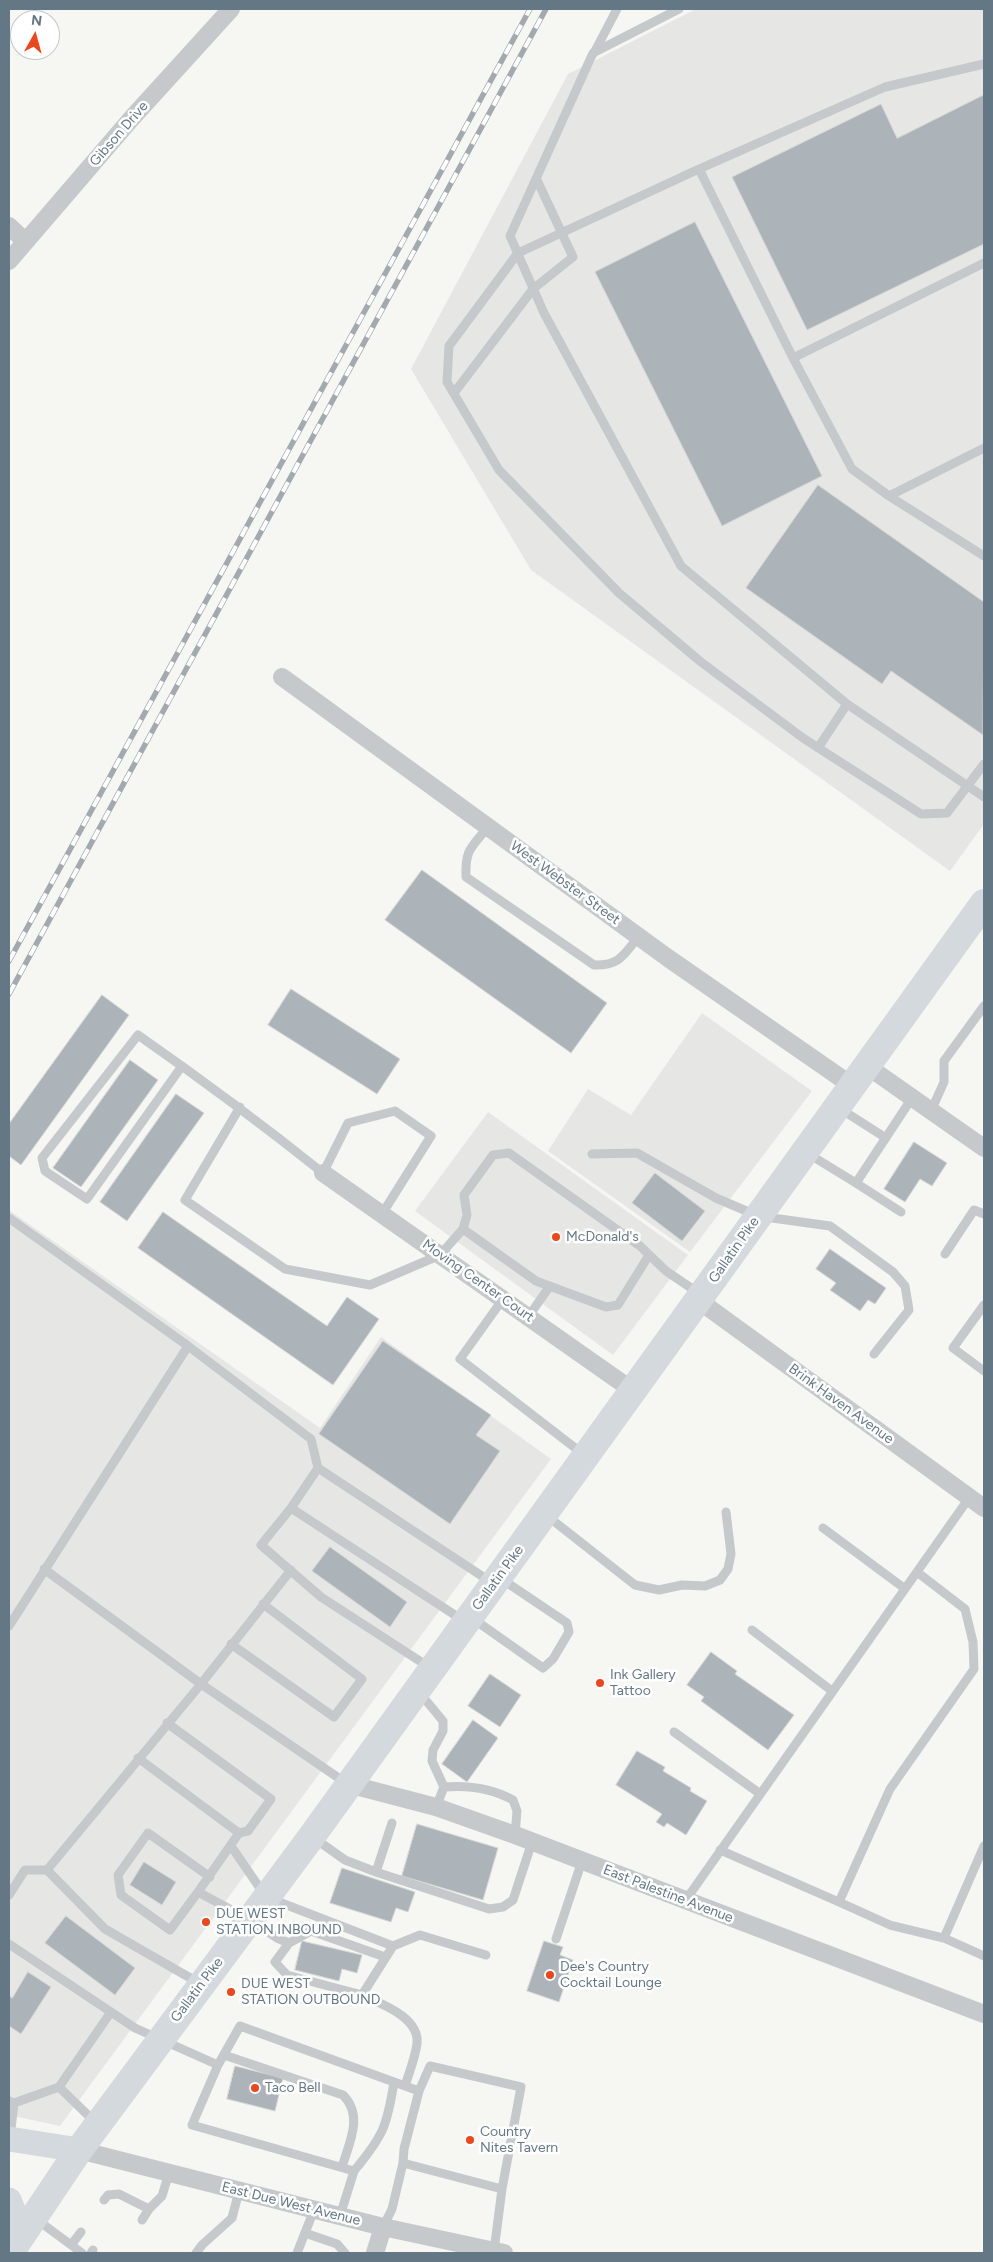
<!DOCTYPE html>
<html>
<head>
<meta charset="utf-8">
<style>
  body { margin:0 }
  #map { position:relative; width:993px; height:2262px; overflow:hidden; background:#f6f6f2; font-family:Figtree,sans-serif }
  canvas { display:block }
  .frame { position:absolute; inset:0; border:10px solid #637785; pointer-events:none }
  .north { position:absolute; left:10px; top:10px; width:50px; height:50px; box-sizing:border-box; background:#fff; border:1px solid #c1c9ce; border-radius:50%; rotate:7deg; font-size:14px; font-weight:700; line-height:20px; text-align:center; color:#637785 }
  .north::after { content:''; display:block; margin:auto; width:18px; height:22px; background:#ee461a; clip-path:polygon(50% 0,100% 100%,50% 72%,0 100%) }
</style>
</head>
<body>
<div id="map">
<canvas width="993" height="2262"></canvas>
<div class="frame"></div>
<div class="north">N</div>
</div>
<script>
const c = document.querySelector('canvas').getContext('2d');
c.lineJoin = 'round';
function fill(path, color) { c.fillStyle = color; c.fill(path, 'evenodd'); }
function stroke(path, color, width, dash) { c.strokeStyle = color; c.lineWidth = width; c.lineCap = dash ? 'butt' : 'round'; c.setLineDash(dash || []); c.stroke(path); }
function write(font, color, halo, rows, align = 'center') {
  c.font = font + ' Figtree,sans-serif'; c.lineWidth = 5; c.setLineDash([]); c.textBaseline = 'middle'; c.strokeStyle = halo; c.fillStyle = color; for (const [text, x, y, turn = 0] of rows) {
    c.save(); c.translate(x, y); c.rotate((+turn || 0) * Math.PI / 180); c.textAlign = isNaN(turn) ? turn : align; if (halo) c.strokeText(text, 0, 0); c.fillText(text, 0, 0); c.restore();
  }
}
const built = new Path2D(`
  M696 9H984V824L950 871 531 570 411 369 568 74Z
  M702 1013 812 1091 690 1252 548 1151 588 1089 631 1115Z
  M488 1112 688 1255 613 1355 415 1211Z
  M9 1210 320 1428 381 1337 551 1459 60 2126 9 2115Z`);
const building = new Path2D(`
  M984 95V244L807 330 732 177 881 104 897 138Z
  M695 222 822 476 722 526 595 272Z
  M818 485 984 602 983 735 891 671 882 684 746 588Z
  M422 870 607 1003 571 1053 385 920Z
  M291 989 400 1059 377 1094 268 1025Z
  M102 995 129 1015 21 1165 9 1156V1124Z
  M130 1060 158 1080 81 1187 53 1168Z
  M176 1094 204 1113 127 1221 100 1202Z
  M914 1142 947 1163 932 1186 920 1179 905 1202 884 1189Z
  M655 1173 705 1211 682 1241 632 1203Z
  M163 1212 327 1326 347 1297 379 1319 333 1385 138 1248Z
  M830 1249 886 1288 875 1304 868 1300 860 1311 830 1290 836 1283 816 1269Z
  M383 1341 491 1415 476 1435 500 1451 450 1524 319 1434Z
  M330 1547 407 1602 390 1627 312 1571Z
  M711 1652 737 1671 735 1674 794 1715 768 1750 701 1701 704 1697 687 1685Z
  M490 1674 521 1695 500 1727 468 1706Z
  M473 1720 498 1738 467 1782 442 1764Z
  M637 1751 665 1767 663 1771 691 1788 690 1791 707 1801 686 1835 667 1823 664 1827 656 1822 662 1814 616 1785Z
  M417 1824 498 1848 483 1900 402 1876Z
  M144 1862 176 1882 162 1905 130 1885Z
  M342 1868 415 1892 408 1912 396 1908 391 1922 330 1903Z
  M66 1916 135 1968 115 1995 45 1943Z
  M302 1941 362 1955 357 1973 342 1969 339 1981 295 1970Z
  M544 1941 563 1947 560 1955 573 1960 559 2002 527 1991Z
  M28 1972 51 1987 21 2034 9 2026V1996L12 1998Z
  M235 2066 283 2078 275 2111 227 2099Z`);
const service = new Path2D(`
  M679 9 593 53 510 236 544 313 681 566 847 704 984 797
  M594 53 617 9
  M699 169 885 87 984 64
  M984 263 793 358 852 469 889 496 984 556
  M793 358 699 169 518 253 449 346 447 382 499 470 619 593 701 662 803 738 921 814 947 813 984 764
  M454 393 533 289 573 257 536 178
  M889 496 984 448
  M818 748 847 704
  M488 827C471 848 465 849 466 877L594 965C619 966 624 955 639 936
  M182 1066 87 1199 45 1171 42 1158 138 1035C201 1079 263 1125 323 1173L348 1123 395 1111 431 1136 382 1214
  M240 1107 185 1200 285 1269 370 1285 440 1255 463 1229 467 1215 464 1195 493 1155 509 1153 640 1246 666 1271 700 1294
  M839 1108 886 1138
  M931 1111 944 1082V1061L984 1006
  M807 1153 856 1183 912 1098
  M592 1154 637 1153 716 1198 758 1216 830 1226 893 1272 905 1286 909 1310 874 1354
  M856 1183 901 1212
  M9 1218 188 1346
  M463 1229 536 1281 606 1307 618 1305 649 1255
  M945 1254 974 1210 984 1214
  M503 1299 460 1359 583 1454
  M984 1305 953 1348 984 1371
  M528 1317 550 1286
  M291 1508 464 1621
  M546 1515 635 1585 659 1590 682 1585 705 1586 720 1580 728 1569 731 1554 726 1512
  M823 1528 904 1588
  M44 1569 201 1684 346 1783
  M472 1618 543 1668 553 1659 569 1632 567 1623 500 1578
  M9 1626 188 1346 311 1439 318 1468
  M752 1630 832 1691
  M231 1644 334 1717 362 1679 263 1604
  M429 1667 321 1597 261 1545 291 1508 318 1468 491 1582
  M419 1692 443 1721V1731L433 1750 432 1761 444 1787
  M167 1723 271 1799 248 1831 239 1833 198 1892 250 1920 277 1938 289 1943 275 1962 287 1975 362 1995 393 1946
  M674 1732 759 1793
  M138 1758 239 1833
  M436 1807 444 1787C468 1785 493 1789 513 1800L517 1811 515 1835
  M314 1838 345 1860 376 1872 392 1823
  M231 1846 266 1897 393 1946 420 1935 486 1955
  M720 1850 839 1902 890 1789 974 1669 973 1642 965 1609 917 1572
  M47 1870 105 1929 199 1983
  M376 1872 489 1909 503 1907 513 1900 532 1842
  M198 1892 170 1930 121 1895 118 1875 148 1833 210 1877
  M9 1895 25 1870H47L201 1684 291 1570
  M685 1901 969 1498
  M839 1902 890 1925 944 1938 984 1846
  M944 1938 984 1956
  M556 1939 582 1861
  M289 1943 311 1931 385 1957
  M9 1944 135 2028 218 2065 192 2125 354 2171 340 2216
  M362 1995C381 2004 420 2017 417 2044 415 2058 409 2073 405 2086
  M224 2055 343 2095C364 2116 349 2143 342 2167
  M218 2065 240 2026 394 2082C387 2127 383 2136 354 2171
  M394 2082 419 2091 430 2066 521 2087 502 2189 403 2163 404 2149 419 2091
  M59 2087 96 2123
  M9 2101 14 2103 59 2087 111 2012
  M10 2138 14 2103
  M104 2200 108 2195 119 2194 149 2209 162 2196 169 2173
  M36 2219 82 2253
  M142 2220 149 2209
  M383 2227 392 2209 403 2163
  M305 2233 337 2244 345 2253
  M71 2245 81 2232
  M494 2251 502 2189
  M91 2253 93 2250
  M196 2253 202 2245 232 2218 239 2191
  M297 2253 314 2210`);
const minor = new Path2D(`
  M9 226 25 241
  M9 261 131 119 231 9
  M282 677 668 958 851 1085
  M867 1066 984 1148
  M323 1173 632 1390
  M698 1300 984 1508
  M348 1784 436 1807 515 1835 984 2014
  M79 2150 383 2227 504 2253
  M375 2253 383 2227`);
const secondary = new Path2D(`
  M9 2139 79 2150
  M9 2200 23 2235`);
const primary = new Path2D(`
  M10 2253 79 2150 312 1836 984 903`);
const rail = new Path2D(`
  M9 961 530 9
  M9 994 546 9`);
const markers = [
  [556,1237,5,"#ee461a"],
  [600,1683,5,"#ee461a"],
  [206,1922,5,"#ee461a"],
  [550,1975,5,"#ee461a"],
  [231,1992,5,"#ee461a"],
  [255,2088,5,"#ee461a"],
  [470,2140,5,"#ee461a"]
];
const streetNames = [
  ["Gibson Drive",119,134,-49],
  ["West Webster Street",565,883,36],
  ["Gallatin Pike",734,1250,-55],
  ["Moving Center Court",478,1281,35],
  ["Brink Haven Avenue",841,1404,36],
  ["Gallatin Pike",498,1578,-54],
  ["East Palestine Avenue",668,1894,21],
  ["Gallatin Pike",197,1990,-53],
  ["East Due West Avenue",291,2204,14]
];
const poiNames = [
  ["McDonald's",566,1237],
  ["Ink Gallery",610,1675],
  ["Tattoo",610,1691],
  ["DUE WEST",216,1914],
  ["STATION INBOUND",216,1930],
  ["Dee's Country",560,1967],
  ["Cocktail Lounge",560,1983],
  ["DUE WEST",241,1984],
  ["STATION OUTBOUND",241,2000],
  ["Taco Bell",265,2088],
  ["Country",480,2132],
  ["Nites Tavern",480,2148]
];
fill(built, '#e6e7e5');
fill(building, '#acb4b9');
stroke(building, '#d7d7d5', 1);
stroke(service, '#c5c9cc', 9);
stroke(minor, '#c5c9cc', 18);
stroke(secondary, '#d4d9dd', 25);
stroke(primary, '#d4d9dd', 28);
stroke(rail, '#a3aaaf', 5.5);
stroke(rail, '#fff', 4, [11]);
for (const [x, y, r, color] of markers) { const dot = new Path2D(); dot.arc(x, y, r, 0, 2 * Math.PI); c.fillStyle = color; c.fill(dot); stroke(dot, '#fff', 2); }
write('14px', '#637785', '#fff', streetNames);
write('14px', '#637785', '#fff', poiNames, 'left');
</script>
</body>
</html>
